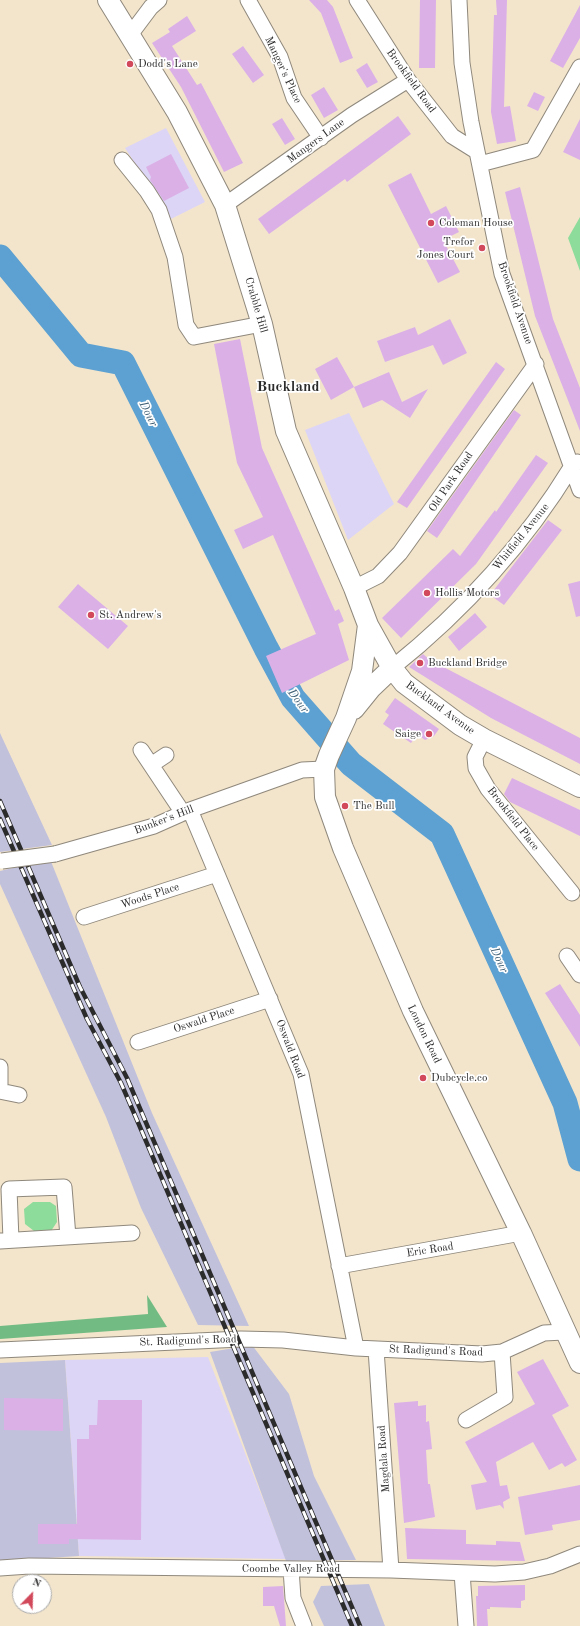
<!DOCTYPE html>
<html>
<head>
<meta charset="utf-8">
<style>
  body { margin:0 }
  #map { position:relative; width:580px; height:1626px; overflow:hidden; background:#f3e5cc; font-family:"Old Standard TT",serif }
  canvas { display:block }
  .north { position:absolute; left:12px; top:1574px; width:40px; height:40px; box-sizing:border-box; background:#fff; border:1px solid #aaa; border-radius:50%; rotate:23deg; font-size:11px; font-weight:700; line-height:16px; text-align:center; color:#2b2b2b }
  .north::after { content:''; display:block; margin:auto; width:14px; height:18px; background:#d1495b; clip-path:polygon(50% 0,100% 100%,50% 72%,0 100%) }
</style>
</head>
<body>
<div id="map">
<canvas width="580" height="1626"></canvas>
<div class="north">N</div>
</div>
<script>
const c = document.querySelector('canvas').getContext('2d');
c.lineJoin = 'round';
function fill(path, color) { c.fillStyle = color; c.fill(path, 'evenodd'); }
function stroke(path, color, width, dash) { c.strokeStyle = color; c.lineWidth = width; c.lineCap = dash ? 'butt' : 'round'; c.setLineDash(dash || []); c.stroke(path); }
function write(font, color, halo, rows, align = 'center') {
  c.font = font + ' "Old Standard TT",serif'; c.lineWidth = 3.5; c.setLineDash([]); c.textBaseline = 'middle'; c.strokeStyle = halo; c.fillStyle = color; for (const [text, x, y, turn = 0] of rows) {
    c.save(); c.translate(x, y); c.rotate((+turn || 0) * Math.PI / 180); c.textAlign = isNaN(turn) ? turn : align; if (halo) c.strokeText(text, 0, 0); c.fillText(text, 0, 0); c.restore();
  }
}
const built = new Path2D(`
  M166 128 205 202 171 219 125 148Z
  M349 413 394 504 348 540 305 430Z
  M208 1357 286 1559 79 1556 65 1360Z`);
const industrial = new Path2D(`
  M0 733 52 845 0 852Z
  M50 859 152 1113 249 1326 198 1325 141 1208 106 1117 0 884V871Z
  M252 1345 289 1394 314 1476 356 1560 286 1561 210 1352Z
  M65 1360 79 1556 0 1561V1363Z
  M369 1584 385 1626H324L313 1602 321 1586Z`);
const green = new Path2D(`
  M580 217V271L568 238Z
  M33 1202H50L56 1206 57 1222 51 1231H34L25 1224 24 1209Z`);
const forest = new Path2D(`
  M147 1295 167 1327 0 1339V1326L148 1314Z`);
const river = new Path2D(`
  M0 257 81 355 123 363 266 648 293 698 351 764 442 834 565 1103 580 1159`);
const building = new Path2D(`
  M309 0H327L333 7 353 58 340 63 321 13Z
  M420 0H436L435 68H419Z
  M496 0H507L504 107 510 106 516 141 497 144 491 112 494 15H497Z
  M580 5V38L563 68 550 61Z
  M187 16 196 31 172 46 197 85 201 83 243 163 224 172 181 87 152 43 170 32 168 29Z
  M243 46 264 75 253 83 232 54Z
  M367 63 378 82 367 88 356 70Z
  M324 87 338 110 324 118 311 95Z
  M534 92 545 97 538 111 527 106Z
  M398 116 411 134 347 182 345 179 269 234 258 219Z
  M282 118 295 139 285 145 272 124Z
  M580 119V160L563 152Z
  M171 154 189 188 164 201 150 180 151 177 146 167Z
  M411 173 431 214 446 206 459 232 443 240 460 272 438 283 388 185Z
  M520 187 553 319 580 388V431L535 316 505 192Z
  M450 319 467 353 443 365 433 345 385 362 377 341 415 327 418 335Z
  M240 339 262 448 335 611 339 609 344 621 338 624 349 660 282 693 266 656 316 634 273 535 243 549 234 530 263 517 237 463 214 344Z
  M337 357 354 387 331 400 315 369Z
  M496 362 505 369 407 508 397 502Z
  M389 372 402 402 428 389 410 418 382 400 363 408 354 387Z
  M514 410 521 415 437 538 427 531Z
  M536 455 548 463 476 564 401 638 382 618 453 549 460 556 495 510 496 512Z
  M548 520 562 530 504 605 490 595Z
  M580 581V616L576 617 568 584Z
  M78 584 128 626 108 649 58 607Z
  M475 613 487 627 459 651 448 637Z
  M423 654 430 660 580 738V764L491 718 409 667Z
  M395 698 439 729 434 736 425 740 417 734 411 743 383 724 389 715 385 712Z
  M512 778 580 810V836L510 802 504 794Z
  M560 984 580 1015V1047L545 993Z
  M543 1359 569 1406 552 1415 577 1460 565 1467 562 1463 549 1470 533 1442 496 1462 500 1486 507 1485 510 1498 503 1502 504 1509 500 1505 476 1510 471 1485 487 1482 465 1442 535 1404 517 1372Z
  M4 1398 63 1399V1431L4 1430Z
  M98 1400H142L141 1540 69 1539V1544H38V1524H77V1439H89V1425H97Z
  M418 1401V1406L426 1405V1422L429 1421 432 1449 426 1450 428 1484H430L435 1517 404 1523 394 1403Z
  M580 1485V1520L552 1525 553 1530 525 1535 518 1497Z
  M405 1528 466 1530V1544L496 1545V1541L520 1542 525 1561 407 1559Z
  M525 1585V1600L521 1601V1608L490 1607V1609H487L488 1626H477L476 1596H478V1586Z
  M283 1586 286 1626H280L274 1606H263V1587Z`);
const minor = new Path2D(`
  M248 0 280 57 294 98 321 138
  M357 0 408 80 452 136 476 151
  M459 0 462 63 471 122 502 274 580 490
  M130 35 151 7 159 0
  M122 160 147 191 159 210 175 257 186 325 194 337 262 324
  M480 164 533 150 580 67
  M225 205 352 115 408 80
  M354 588 378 576 400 553 536 364
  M392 668C462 612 525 543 572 466L577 462
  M484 739 475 757 476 768 488 789 572 893
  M141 750 183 813
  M151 765 166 755
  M190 810 301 1074 356 1348
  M55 854 154 826 190 810 302 770 324 769
  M84 917 217 874
  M567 956 580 975
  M138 1042 270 999
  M0 1067V1085
  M0 1091 19 1095
  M11 1240 9 1189 64 1187 68 1237
  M0 1241 132 1233
  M339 1266 521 1233
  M376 1349 391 1570
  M0 1350 241 1339 283 1340 356 1348 482 1354 502 1352 544 1333 564 1332
  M466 1420 505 1397 502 1352
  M0 1568 29 1566 391 1570 495 1574 524 1572 550 1566 580 1554
  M291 1569 293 1598 304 1626
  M462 1573 466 1626`);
const major = new Path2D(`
  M108 0 177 112 225 205 262 324 286 431 354 588 368 625 392 668 404 683 460 725 484 739 580 787
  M368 625 362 671 346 718 329 755 324 769 325 797 343 848 413 1011 521 1233 580 1363
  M354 709 371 688 392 668`);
const rail = new Path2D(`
  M0 801 80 987 127 1078 360 1626
  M0 819 87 1019 121 1083 140 1127 352 1626`);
const minorBridge = new Path2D(`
  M2 861 55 854`);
const markers = [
  [130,64,4,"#d1495b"],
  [431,223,4,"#d1495b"],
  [482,248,4,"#d1495b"],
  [427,593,4,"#d1495b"],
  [91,615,4,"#d1495b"],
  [420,663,4,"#d1495b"],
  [429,734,4,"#d1495b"],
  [345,806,4,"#d1495b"],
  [423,1078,4,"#d1495b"]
];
const poiNames = [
  ["Dodd's Lane",138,64],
  ["Coleman House",439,223],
  ["Trefor",474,242,"right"],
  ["Jones Court",474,255,"right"],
  ["Hollis Motors",435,593],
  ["St. Andrew's",99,615],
  ["Buckland Bridge",428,663],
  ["Saige",421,734,"right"],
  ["The Bull",353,806],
  ["Dubcycle.co",431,1078]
];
const streetNames = [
  ["Manger's Place",283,70,65],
  ["Brookfield Road",411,81,54],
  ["Mangers Lane",316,141,-36],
  ["Brookfield Avenue",515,303,71],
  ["Crabble Hill",256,305,74],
  ["Old Park Road",451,482,-56],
  ["Whitfield Avenue",521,537,-51],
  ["Buckland Avenue",440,708,36],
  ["Brookfield Place",513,819,52],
  ["Bunker's Hill",164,820,-21],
  ["Woods Place",150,896,-18],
  ["Oswald Place",204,1020,-18],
  ["London Road",424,1034,64],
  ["Oswald Road",290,1049,69],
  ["Eric Road",430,1250,-9],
  ["St. Radigund's Road",188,1341,-2],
  ["St Radigund's Road",436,1351,2],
  ["Magdala Road",384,1459,-94],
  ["Coombe Valley Road",291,1569]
];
const waterNames = [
  ["Dour",148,414,63],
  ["Dour",298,701,53],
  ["Dour",499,960,65]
];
const districtNames = [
  ["Buckland",288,387]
];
fill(built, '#dcd5f6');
fill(industrial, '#c2c1dc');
fill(green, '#8edc9b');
fill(forest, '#72bc83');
stroke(river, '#5ca1d1', 25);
fill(building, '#dbb0e7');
stroke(minor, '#8f887c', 17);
stroke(major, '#8f887c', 22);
stroke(minor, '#fff', 15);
stroke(major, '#fff', 20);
stroke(rail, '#2b2b2b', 4.5);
stroke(rail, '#fff', 3, [9]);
stroke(minorBridge, '#8f887c', 17, []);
stroke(minorBridge, '#fff', 15);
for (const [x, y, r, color] of markers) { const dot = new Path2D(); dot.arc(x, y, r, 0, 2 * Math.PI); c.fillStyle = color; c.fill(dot); stroke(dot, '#fff', 1.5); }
write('11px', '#2b2b2b', '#fff', poiNames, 'left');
write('11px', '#2b2b2b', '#fff', streetNames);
write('italic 12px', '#416076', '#fff', waterNames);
write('bold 15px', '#2b2b2b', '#fff', districtNames);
</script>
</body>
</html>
